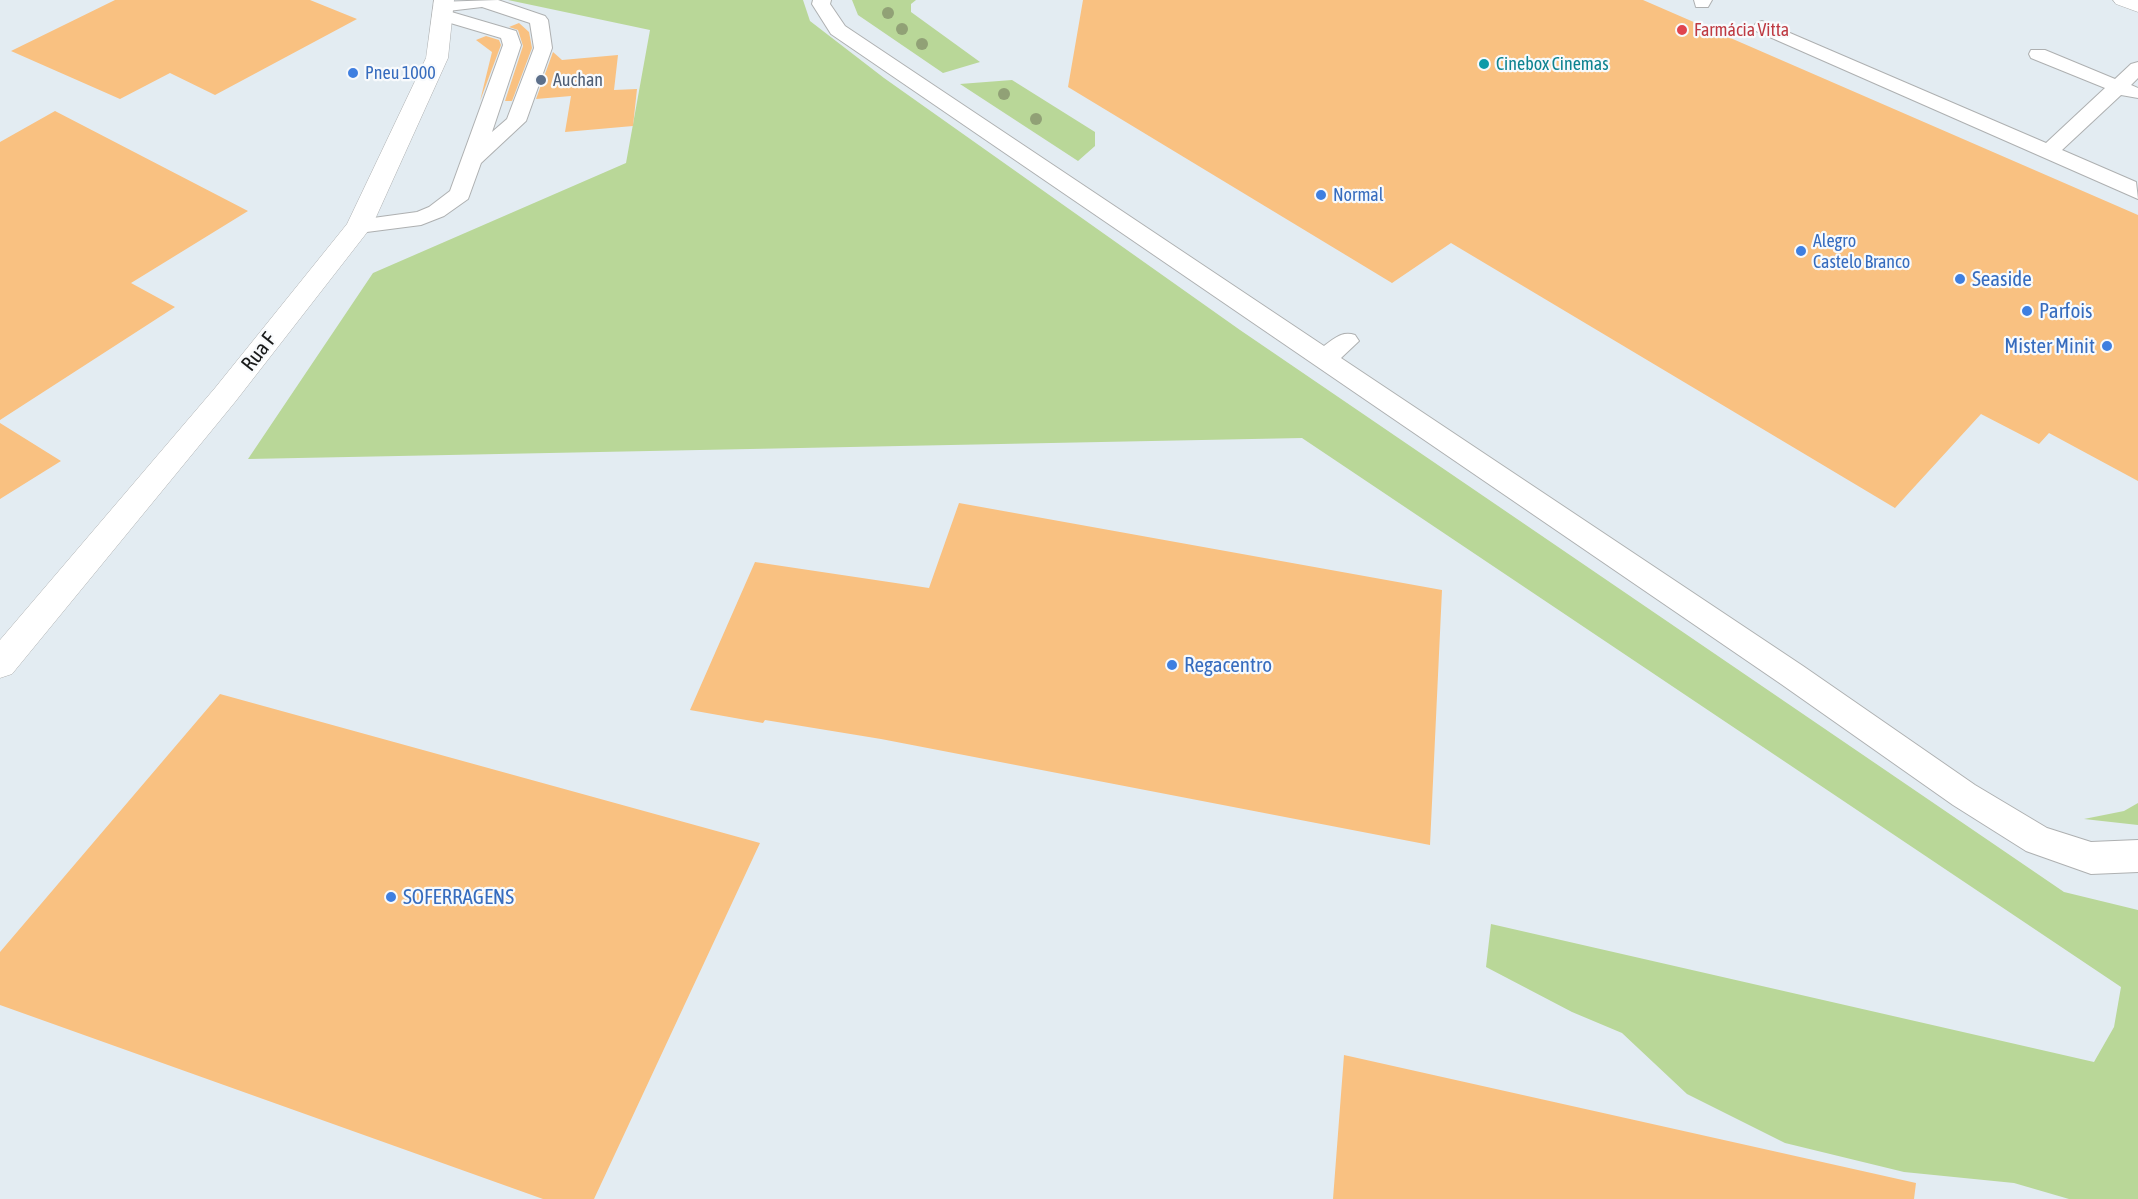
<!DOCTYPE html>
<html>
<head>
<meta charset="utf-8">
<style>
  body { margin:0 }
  canvas { display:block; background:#f8fafc }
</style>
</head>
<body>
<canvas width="2138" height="1199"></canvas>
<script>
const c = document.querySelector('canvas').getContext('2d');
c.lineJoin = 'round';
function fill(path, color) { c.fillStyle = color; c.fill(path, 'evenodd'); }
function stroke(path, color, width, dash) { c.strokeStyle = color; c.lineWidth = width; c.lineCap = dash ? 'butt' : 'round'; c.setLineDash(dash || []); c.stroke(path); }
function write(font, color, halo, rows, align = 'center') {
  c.font = font + ' "Asap Condensed",sans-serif'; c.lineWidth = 4.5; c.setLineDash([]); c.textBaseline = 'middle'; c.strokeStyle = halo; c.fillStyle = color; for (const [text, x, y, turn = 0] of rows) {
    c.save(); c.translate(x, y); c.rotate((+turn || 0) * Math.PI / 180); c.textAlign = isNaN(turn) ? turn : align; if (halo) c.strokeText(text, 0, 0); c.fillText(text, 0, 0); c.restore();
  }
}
const built = new Path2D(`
  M0 0H2138V1199H0Z`);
const green = new Path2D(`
  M508 0H803L810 21 884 78 1240 330 2064 892 2138 910V1199H2069L2014 1183 1904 1172 1785 1143 1687 1094 1622 1033 1572 1012 1486 967 1491 924 2094 1062 2114 1027 2121 987 1302 438 248 459 373 273 626 163 650 30Z
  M852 0H916L911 4V12L980 62 943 73 858 15Z
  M1012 80 1095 132V146L1078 161 960 84Z
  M2138 803V825L2084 819 2124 811Z`);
const building = new Path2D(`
  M115 0H310L357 19 215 95 170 73 120 99 11 51Z
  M1083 0H1643L2138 215V481L2049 433 2039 444 1981 414 1895 508 1451 243 1392 283 1068 87Z
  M519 23 529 32 532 48 512 101H505L523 46 518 30 509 27Z
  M486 36 499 40 501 45 480 101 492 52 476 40Z
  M553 52 562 60 618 55 614 90 637 89 633 126 565 132 571 96 536 99Z
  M55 111 248 211 131 283 175 307 0 420V142Z
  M0 423 61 461 0 499Z
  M959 503 1442 590 1430 845 881 739 765 720 763 723 690 710 755 562 929 588Z
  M220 694 760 843 594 1199H543L0 1005V952Z
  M1344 1055 1916 1183 1914 1199H1333Z`);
const lane = new Path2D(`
  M498 0 545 16 548 20 552 48 526 121 481 163 468 199 444 216 421 225 359 233 351 231 348 226 351 221 417 212 429 207 450 191 503 45 501 38 437 19 434 15 439 10 434 6 437 2ZM482 7 530 23 534 48 507 119 492 132 521 45 516 31 448 11Z
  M813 0H831L830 4 845 26 1324 346C1335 338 1342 331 1355 335L1359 341 1341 358 1803 666 1975 785 2047 828 2091 842 2138 840V872L2091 874 2026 851 1953 805 1781 684 831 34 812 4Z
  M1694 0H1712L1708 7H1696Z
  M1762 21 2046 143 2105 88 2031 58 2029 54 2031 50H2045L2115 79 2131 64 2138 62V78L2131 85 2138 88V98L2121 95 2062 150 2136 182 2138 199 1756 31 1753 27 1756 23Z`);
const street = new Path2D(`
  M434 0H454L448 58 372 226 235 402 12 674 0 678V640L215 388 347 224 426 58Z`);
const secondary = new Path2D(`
  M2113 0H2138V12L2116 4Z`);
const trees = [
  [888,13],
  [902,29],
  [922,44],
  [1004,94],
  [1036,119]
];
const markers = [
  [1682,30,6,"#e0444e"],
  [1484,64,6,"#0f9aa8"],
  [353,73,6,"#3f7fe0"],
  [541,80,6,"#5c6f8a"],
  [1321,195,6,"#3f7fe0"],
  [1801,251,6,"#3f7fe0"],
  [1960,279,6,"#3f7fe0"],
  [2027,311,6,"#3f7fe0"],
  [2107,346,6,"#3f7fe0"],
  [1172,665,6,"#3f7fe0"],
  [391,897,6,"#3f7fe0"]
];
const farHealthnames = [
  ["Farmácia Vitta",1694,30]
];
const farCulturenames = [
  ["Cinebox Cinemas",1496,64]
];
const farShopnames = [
  ["Pneu 1000",365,73],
  ["Normal",1333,195],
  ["Alegro",1813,241],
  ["Castelo Branco",1813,262]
];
const farServicenames = [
  ["Auchan",553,80]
];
const shopNames = [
  ["Seaside",1972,279],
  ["Parfois",2039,311],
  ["Mister Minit",2095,346,"right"],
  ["Regacentro",1184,665],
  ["SOFERRAGENS",403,897]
];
const streetNames = [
  ["Rua F",259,352,-52]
];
fill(built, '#e3ecf2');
fill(green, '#b9d798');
fill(building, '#f9c181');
stroke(lane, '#aeb0b1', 2);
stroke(street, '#aeb0b1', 1);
stroke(secondary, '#aeb0b1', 1);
fill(lane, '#fff');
fill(street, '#fff');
fill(secondary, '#fff');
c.fillStyle = '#91a176';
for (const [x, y] of trees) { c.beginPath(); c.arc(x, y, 6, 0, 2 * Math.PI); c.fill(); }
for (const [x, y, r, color] of markers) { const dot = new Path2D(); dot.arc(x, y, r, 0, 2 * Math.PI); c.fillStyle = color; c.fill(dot); stroke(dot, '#f8fafc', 2); }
write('18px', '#be3a42', '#f8fafc', farHealthnames, 'left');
write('18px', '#0d838f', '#f8fafc', farCulturenames, 'left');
write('18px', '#366cbe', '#f8fafc', farShopnames, 'left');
write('18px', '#4e5e75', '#f8fafc', farServicenames, 'left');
write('21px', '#366cbe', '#f8fafc', shopNames, 'left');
write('21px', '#191a1a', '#f8fafc', streetNames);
</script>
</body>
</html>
